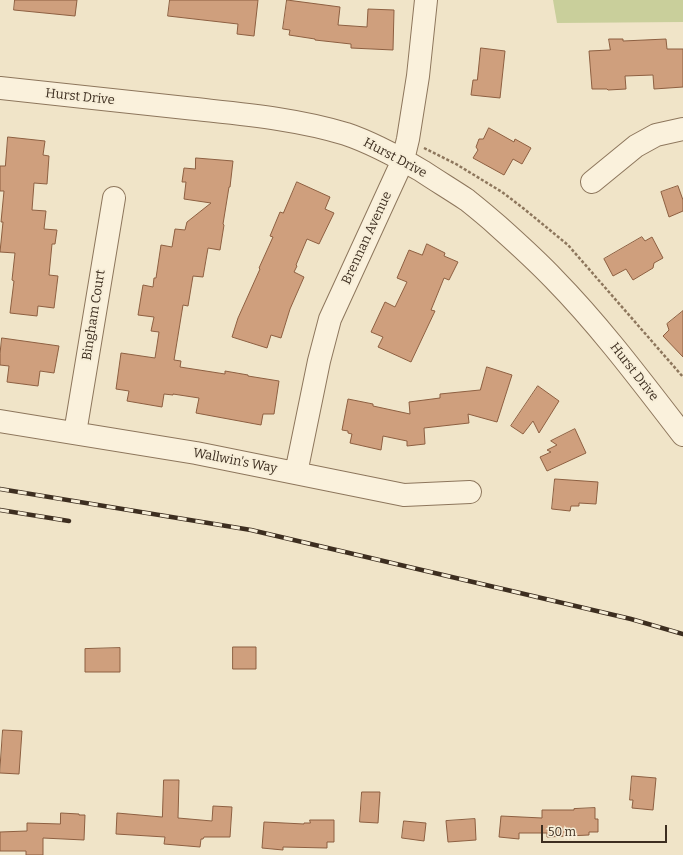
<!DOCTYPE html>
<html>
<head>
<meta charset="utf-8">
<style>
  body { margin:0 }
  #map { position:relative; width:683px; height:855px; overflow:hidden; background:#f0e4c8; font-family:Bitter,serif }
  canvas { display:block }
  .scale { position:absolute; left:541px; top:825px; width:126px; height:18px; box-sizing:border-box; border:2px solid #3d2e20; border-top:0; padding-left:5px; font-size:12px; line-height:14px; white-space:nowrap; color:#3d2e20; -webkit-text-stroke:3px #f7eed8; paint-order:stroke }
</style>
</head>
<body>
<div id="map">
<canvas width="683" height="855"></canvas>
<div class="scale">50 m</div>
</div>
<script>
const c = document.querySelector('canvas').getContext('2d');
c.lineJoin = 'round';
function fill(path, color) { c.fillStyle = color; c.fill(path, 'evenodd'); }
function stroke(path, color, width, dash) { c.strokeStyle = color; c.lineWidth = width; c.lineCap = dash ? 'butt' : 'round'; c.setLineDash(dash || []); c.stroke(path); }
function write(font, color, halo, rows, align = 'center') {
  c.font = font + ' Bitter,serif'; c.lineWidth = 4; c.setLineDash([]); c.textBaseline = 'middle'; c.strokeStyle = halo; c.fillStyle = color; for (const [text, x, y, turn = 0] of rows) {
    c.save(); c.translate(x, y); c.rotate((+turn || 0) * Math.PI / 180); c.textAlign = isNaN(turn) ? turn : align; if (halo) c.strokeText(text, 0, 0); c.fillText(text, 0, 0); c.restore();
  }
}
const green = new Path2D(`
  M553 0H683V22L557 23Z`);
const building = new Path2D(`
  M15 0H77L75 16 14 10Z
  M170 0H258L254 36 237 34 238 24 168 16Z
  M287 0 340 7 338 25 367 27 368 9 394 10 393 50 351 48V44L315 40V39L289 35 290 30 283 29Z
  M609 39H623V41L666 39 667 49H683V87L654 89 653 75 625 76 626 89 608 90 607 89H592L589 51 610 50Z
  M481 48 505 51 500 98 471 95 473 80H477Z
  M489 128 514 142 515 139 531 148 522 164 513 159 504 175 473 158 478 150 476 147 479 139H483Z
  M8 137 45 141 43 155 49 156 47 184 34 183 32 210 46 211 44 229 57 230 55 244H52L49 275 58 276 54 308 38 306 37 316 10 313 14 281 12 280 15 253 0 252 3 222H1L4 191H0V166H5Z
  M196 158 233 161 230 187H229L223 224 224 225 220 250 208 248 203 277 193 276 188 306 183 305 174 360 181 361 180 367 225 374V371L248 375V376L279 381 274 414H263L261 425 196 413 199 398 173 394V395L164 394 162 407 127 401 129 391 116 389 121 353 155 358 159 332 151 331 154 317 138 315 143 285 153 287 154 278H156L161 245 172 247 175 229 185 230 187 222 211 203 184 199 186 182H182L184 168 195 169Z
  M297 182 330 197 325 209 334 213 319 244 307 239 296 265 297 266 294 272 304 277 290 309 281 338 271 335 267 348 232 337 238 318 260 269 259 268 273 237 270 236 280 212 283 213Z
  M678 186 683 200V211L669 217 661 192Z
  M642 237 645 241 652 237 663 258 654 263 653 268 633 280 626 269 613 276 604 259Z
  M427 244 445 253 444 256 458 262 449 280 444 278 431 310 435 311 411 362 378 347 383 337 371 332 385 302 395 307 407 282 397 278 409 250 422 255Z
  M683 311V357L663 336 669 330 667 324Z
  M2 338 59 346 54 373 40 371 38 386 7 382 9 366 0 365V354Z
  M487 367 512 375 497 422 468 414 469 423 424 428 425 444 407 446V441L383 436 381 450 350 443 352 434 348 433V431L342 430 348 399 373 404V406L410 414 409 402 440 398V394L480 390Z
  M538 386 559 401 539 433 533 421 523 434 511 426Z
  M575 429 586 453 547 471 540 457 551 452 547 450 557 445 551 441Z
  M555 479 598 482 596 504 579 503V506H571L570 511 552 509Z
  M233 647H256V669H233Z
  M120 648V672H85V649Z
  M3 730 22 731 19 774 0 773Z
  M632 776 656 778 653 810 632 808 633 800H630Z
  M164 780H179L178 818 212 821 213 806 232 807 230 837H204L203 839H201L200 847 164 844 165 837 116 834 117 813 162 817Z
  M362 792H380L378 823 360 822Z
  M595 808V819H598V832H589V835L547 837V833H519V839L499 837 501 816 542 818V810H574V809Z
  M61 813 79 814V815H85L84 840 43 838V855H26V851H0V832L27 831V823L60 824Z
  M475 819 476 840 448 842 446 821Z
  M310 820H334V842H327V848L283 847V850L262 848 264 822 304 824V823H310Z
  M404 821 426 823 424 841 402 838Z`);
const path = new Path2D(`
  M424 148 456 164 502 192 523 208 568 245 683 377`);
const minor = new Path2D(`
  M0 88C62 95 124 101 186 108 239 114 294 118 346 134 373 143 398 157 422 171 437 181 452 190 467 200 477 208 488 217 498 226 517 243 536 260 554 279 601 327 642 382 683 435
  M592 182 636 146 656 135 683 129
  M0 421 196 453 404 495 470 492
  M75 433 114 198
  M296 473 319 361 330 319 403 160 408 139 418 76 426 0`);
const rail = new Path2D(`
  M0 489 251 530 631 619 683 634
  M0 510 69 521`);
const streetNames = [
  ["Hurst Drive",80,97,6],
  ["Hurst Drive",395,158,28],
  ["Brennan Avenue",367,238,-65],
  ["Bingham Court",94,315,-81],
  ["Hurst Drive",634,372,52],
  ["Wallwin's Way",235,461,11]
];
fill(green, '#c9cf9b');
fill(building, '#cf9f7d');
stroke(building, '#8d5f41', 1);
stroke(minor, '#8d765c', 24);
stroke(path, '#8d765c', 2.5, [3, 2]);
stroke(minor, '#faf1dc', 22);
stroke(rail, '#3d2e20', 4.5);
stroke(rail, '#f7eed8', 3, [9]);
write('13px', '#3d2e20', '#f7eed8', streetNames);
</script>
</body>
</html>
